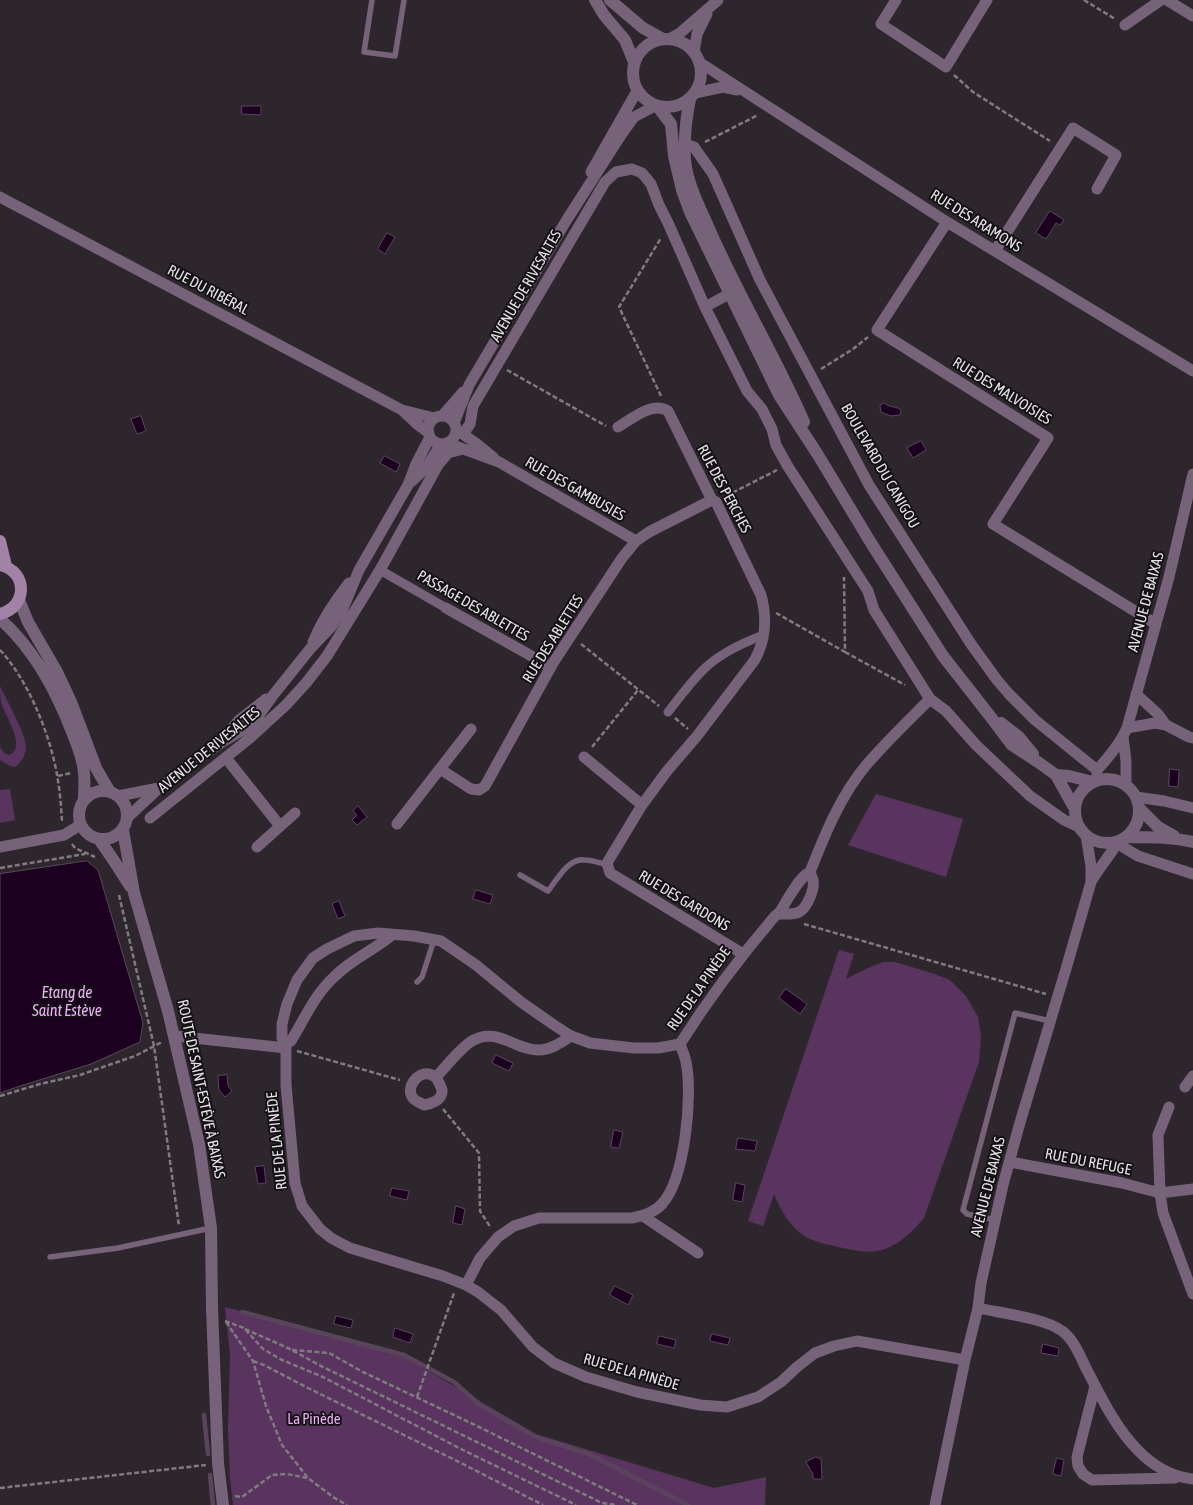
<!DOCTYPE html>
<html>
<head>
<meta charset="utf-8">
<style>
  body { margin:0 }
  canvas { display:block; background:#2d272d }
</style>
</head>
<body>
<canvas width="1193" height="1505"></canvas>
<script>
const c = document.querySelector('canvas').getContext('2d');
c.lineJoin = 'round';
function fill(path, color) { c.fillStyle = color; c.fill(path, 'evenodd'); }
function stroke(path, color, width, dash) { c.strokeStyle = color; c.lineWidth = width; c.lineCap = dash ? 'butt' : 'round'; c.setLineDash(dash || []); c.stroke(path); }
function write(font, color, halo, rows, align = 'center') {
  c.font = font + ' "Asap Condensed",sans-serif'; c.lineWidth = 4; c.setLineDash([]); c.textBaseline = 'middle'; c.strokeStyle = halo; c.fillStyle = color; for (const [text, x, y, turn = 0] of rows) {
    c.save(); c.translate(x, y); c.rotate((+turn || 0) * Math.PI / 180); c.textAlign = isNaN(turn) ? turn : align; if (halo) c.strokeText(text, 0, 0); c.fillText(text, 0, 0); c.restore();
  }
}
const green = new Path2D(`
  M0 686C6 699 26 734 26 747 26 755 21 763 15 767L10 766 0 760V747L4 753 9 755C28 748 4 714 1 702 0 697 0 691 0 686Z
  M10 789 15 820 0 823V790Z
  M876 794 963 819 946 877 848 845Z
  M839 950 854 954 846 979 868 968 883 962H895L932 973 950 980 966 996 978 1017 981 1036 979 1062 924 1218C913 1231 901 1243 885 1249 871 1254 857 1251 843 1248 831 1245 817 1243 806 1237 790 1227 781 1211 774 1194L763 1226 748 1221Z
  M225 1307 396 1352 536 1434 714 1488 766 1477 765 1505H233L230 1478 228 1429 230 1354Z`);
const water = new Path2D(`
  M242 106H261V115L242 114Z
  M1050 211 1064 220 1060 225 1056 223 1046 239 1036 233Z
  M387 233 395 237 385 254 378 249Z
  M884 403C890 408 894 406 900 409L901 412 900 415 891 416 881 412 880 406Z
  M141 416 146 431 137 434 131 419Z
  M921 441 926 450 913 458 907 448Z
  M385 456 400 464 396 472 380 463Z
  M1170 769 1179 770 1178 787 1169 786Z
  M358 806 367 817 357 825 352 820 357 815 353 811Z
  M87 861 98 870 143 1023 140 1042 91 1064 20 1086 0 1093V874Z
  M476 890 493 895 490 904 473 899Z
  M339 901 345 916 338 919 332 904Z
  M786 989 807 1004 800 1014 779 998Z
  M496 1055 513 1063 509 1071 492 1063Z
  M227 1075 228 1086 232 1091 225 1097 219 1090 218 1076Z
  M614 1130 623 1132 619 1148 611 1147Z
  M738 1138 757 1141 755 1151 736 1149Z
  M264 1166 266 1183 258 1184 255 1167Z
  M736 1183 745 1185 742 1202 733 1200Z
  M392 1188 409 1191 407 1200 390 1196Z
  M456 1206 465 1209 462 1225 453 1223Z
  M615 1286 633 1295 628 1305 610 1295Z
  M336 1316 353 1320 351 1328 334 1324Z
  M395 1328 413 1334 410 1343 393 1337Z
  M712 1334 730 1338 728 1345 710 1341Z
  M659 1336 676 1340 674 1348 657 1344Z
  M1043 1344 1059 1348 1058 1356 1041 1353Z
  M816 1457 821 1459 822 1479H813V1474L806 1462Z
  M1057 1458 1064 1460 1061 1476 1053 1474Z`);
const stream = new Path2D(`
  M242 1312 404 1355 454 1382 480 1405 536 1437 589 1454 688 1505
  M204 1415 208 1454
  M210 1475 213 1505`);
const path = new Path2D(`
  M1084 0 1115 19
  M954 75 973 92 1050 141
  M705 142 758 115
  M821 369 853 349 868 337
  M507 370 606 426
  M661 396 619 307 661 238
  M726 496 777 470
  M776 613 845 652 844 577
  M581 644 659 706
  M0 650C28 680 50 734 57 775 60 790 61 806 62 821
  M845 652 905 685
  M675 718 688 729
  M592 747 638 690
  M58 776 71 773
  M72 844 75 848 95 857
  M0 868 85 854
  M119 895 154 1046 179 1226
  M804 924 1046 994
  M297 1051 400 1080
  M0 1096 40 1084 80 1075 135 1056 162 1042
  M443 1109 479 1153 480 1211 491 1228
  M225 1321 244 1328 263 1349 282 1360 323 1377 463 1450 576 1505
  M226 1322 253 1361 266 1406 282 1445 308 1478 333 1497 347 1505
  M245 1329 290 1349 321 1366 602 1503 616 1505
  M292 1350 329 1353 363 1372 473 1424 637 1505
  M253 1361 264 1365 308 1388 461 1463 543 1505
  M417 1397 454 1293
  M0 1488 206 1465
  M235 1496 242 1497 272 1475 287 1474 307 1478`);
const service = new Path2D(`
  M372 0 364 52 395 56 404 0
  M520 875 548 891C557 880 568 858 584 860 592 860 600 863 608 865
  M417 982 422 977 434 940
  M995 1220 967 1214 963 1210 1015 1013 1050 1021
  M50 1257 118 1248 211 1228`);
const pedestrian = new Path2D(`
  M380 570 446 608
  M668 712C679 698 690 683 703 670 720 653 742 643 764 635`);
const minor = new Path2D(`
  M896 0 881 24 946 67 987 0
  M1167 0 1193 16
  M1125 25 1161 0
  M669 39 680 33 718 0
  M694 52 697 34 707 14
  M699 62 947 222 1193 371
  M695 93 723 87 737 90
  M685 144 694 147 713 174 760 280 869 485 971 644 997 680 1009 694 1035 720 1097 770
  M591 172 637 91
  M0 197 402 410 434 418
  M947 222 877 330 1048 438 993 524 1156 624
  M995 251 1073 128 1116 155 1097 189
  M705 307 729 294
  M403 411 417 424 429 433
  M442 416 463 392
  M428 430a14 14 0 1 1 28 0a14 14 0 1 1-28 0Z
  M454 423 469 385 566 221 621 135 634 117 655 106
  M618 427C632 419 652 401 668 411L712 500 716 502 761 595C767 617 766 641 754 661L697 736 667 771 642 805 607 863 610 873 743 954
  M457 430 477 444 494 458
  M463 434 470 424 473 406 605 182 616 172 632 169 642 173 651 184 659 205 669 225 705 307 747 391 762 409 772 429 776 445 787 465 868 591 874 610 930 699 946 711 976 745 1030 796 1064 820 1079 827
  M447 443 499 462 636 541
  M411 482 426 468 441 444
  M446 608 551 667
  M313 642C322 620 334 602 349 583
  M930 699C909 720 888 740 868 763 841 794 825 834 810 872 800 877 793 891 787 900 783 906 781 913 775 916 740 957 709 998 680 1044L658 1048H634L590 1043 571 1036 554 1025 521 1002 476 965 441 941 414 936 378 933 354 936 327 949 313 958 297 980 287 1004 282 1024V1038L286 1048V1085L295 1183 302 1206 320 1229 331 1238 350 1248 443 1276 466 1285 478 1292 501 1310 533 1347 554 1363 586 1377 637 1392 700 1405 727 1407 758 1397 781 1382 797 1367 815 1353 834 1346 857 1341 965 1360
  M1166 725 1189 737 1193 738
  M1127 728 1155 723 1166 725 1158 714 1136 694
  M225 737 239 720 266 699
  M1123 737 1126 761V785
  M584 757 642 805
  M226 758 280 826
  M440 769 471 789 479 790 485 786 553 663 622 558 636 541 649 532 712 500
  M1097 776V770C1109 757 1120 744 1127 728L1169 577 1193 474
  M118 796 159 788
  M1136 797 1164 801 1193 808
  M127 818 159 788 219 744 246 728 256 719 274 694 310 649 332 626 342 611 359 570 408 485 416 464 430 437
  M150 818 250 738 286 705 306 683 327 656 380 570 438 465 448 453 463 449
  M397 824 471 729
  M1121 840 1123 847 1138 856 1193 874
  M0 847 64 835 80 825
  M257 847 295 813
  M1092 880C1100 867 1110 855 1118 842
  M778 914C785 914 793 915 799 912 807 908 815 889 813 880 813 879 810 873 810 872
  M175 1036 286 1048
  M285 1044 291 1041C305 1018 315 994 335 976 352 959 374 950 392 935
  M436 1077C438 1081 441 1086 442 1090 443 1100 431 1104 424 1105 421 1103 415 1101 413 1098 405 1088 417 1072 429 1074 430 1074 435 1077 436 1077 446 1067 460 1048 472 1041 496 1026 517 1051 539 1050 551 1050 562 1042 571 1036
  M1185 1087 1193 1076
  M1169 1107 1158 1135 1160 1193 1163 1213 1193 1294
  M1010 1162 1122 1183 1160 1193 1193 1189
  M643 1216 698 1253
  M466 1285 480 1258 498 1237 514 1226 539 1218H632C643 1216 654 1213 662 1204 685 1179 693 1095 686 1062 685 1056 682 1050 680 1044
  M978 1308C1000 1313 1045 1318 1062 1331 1075 1340 1081 1359 1088 1372 1110 1415 1139 1474 1193 1479
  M1095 1386 1077 1457 1078 1466 1083 1474 1092 1480 1175 1478
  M935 1505 965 1360 978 1308 981 1283 1003 1185 1019 1126 1068 962 1091 882V866L1086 835`);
const tertiary = new Path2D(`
  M595 0 604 15 625 40 634 62
  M610 0 643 28 663 39
  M633 73a34 34 0 1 1 68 0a34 34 0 1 1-68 0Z
  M690 99C686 118 684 140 685 160 687 182 698 204 707 224 736 292 775 355 804 422
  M658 107 671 124 674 156 682 190 690 212 779 395 818 455 871 543 943 656 990 716 1012 745 1038 762 1056 775 1075 809
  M19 600 28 622 57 672 71 702 96 768 110 792
  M0 619C34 649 56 690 72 732 77 744 83 759 84 773 85 781 84 791 84 800
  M1001 723 1019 737 1033 754
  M1056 775 1069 776 1093 782
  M1075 811a32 32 0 1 1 64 0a32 32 0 1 1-64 0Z
  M79 815a24 24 0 1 1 48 0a24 24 0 1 1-48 0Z
  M1139 808 1158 827 1174 836
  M123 830 134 893 168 1011 199 1144 211 1228 212 1308 218 1463 223 1505
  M1127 837C1149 837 1171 837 1193 842
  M99 839 114 861 130 886`);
const secondary = new Path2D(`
  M0 541 6 566
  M0 565C28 571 28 607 0 614`);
const streetNames = [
  ["RUE DES ARAMONS",976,221,32],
  ["AVENUE DE RIVESALTES",526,286,-60],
  ["RUE DU RIBÉRAL",208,290,28],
  ["RUE DES MALVOISIES",1002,391,32],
  ["BOULEVARD DU CANIGOU",880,466,60],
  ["RUE DES GAMBUSIES",575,489,30],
  ["RUE DES PERCHES",724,489,62],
  ["AVENUE DE BAIXAS",1146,602,-75],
  ["PASSAGE DES ABLETTES",473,606,30],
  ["RUE DES ABLETTES",553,639,-58],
  ["AVENUE DE RIVESALTES",209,750,-39],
  ["RUE DES GARDONS",684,901,31],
  ["RUE DE LA PINÈDE",699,989,-55],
  ["ROUTE DE SAINT-ESTÈVE À BAIXAS",201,1089,78],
  ["RUE DE LA PINÈDE",277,1141,-96],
  ["RUE DU REFUGE",1088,1162,11],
  ["AVENUE DE BAIXAS",988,1187,-76],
  ["RUE DE LA PINÈDE",631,1372,16]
];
const parkNames = [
  ["La Pinède",314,1419]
];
const waterNames = [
  ["Etang de",67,993],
  ["Saint Estève",67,1011]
];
fill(green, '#59345e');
fill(water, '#1c0020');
stroke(water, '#59445c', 1);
stroke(stream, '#59445c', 4.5);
stroke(path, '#807b80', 2.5, [5, 2.5]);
stroke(service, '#766279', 5.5);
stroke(pedestrian, '#766279', 9);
stroke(minor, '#766279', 11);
stroke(tertiary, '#766279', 12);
stroke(secondary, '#a282a6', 12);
write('15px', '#e6e3e7', '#131114', streetNames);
write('15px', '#edabf6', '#131114', parkNames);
write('italic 16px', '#efadf9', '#131114', waterNames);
</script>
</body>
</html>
